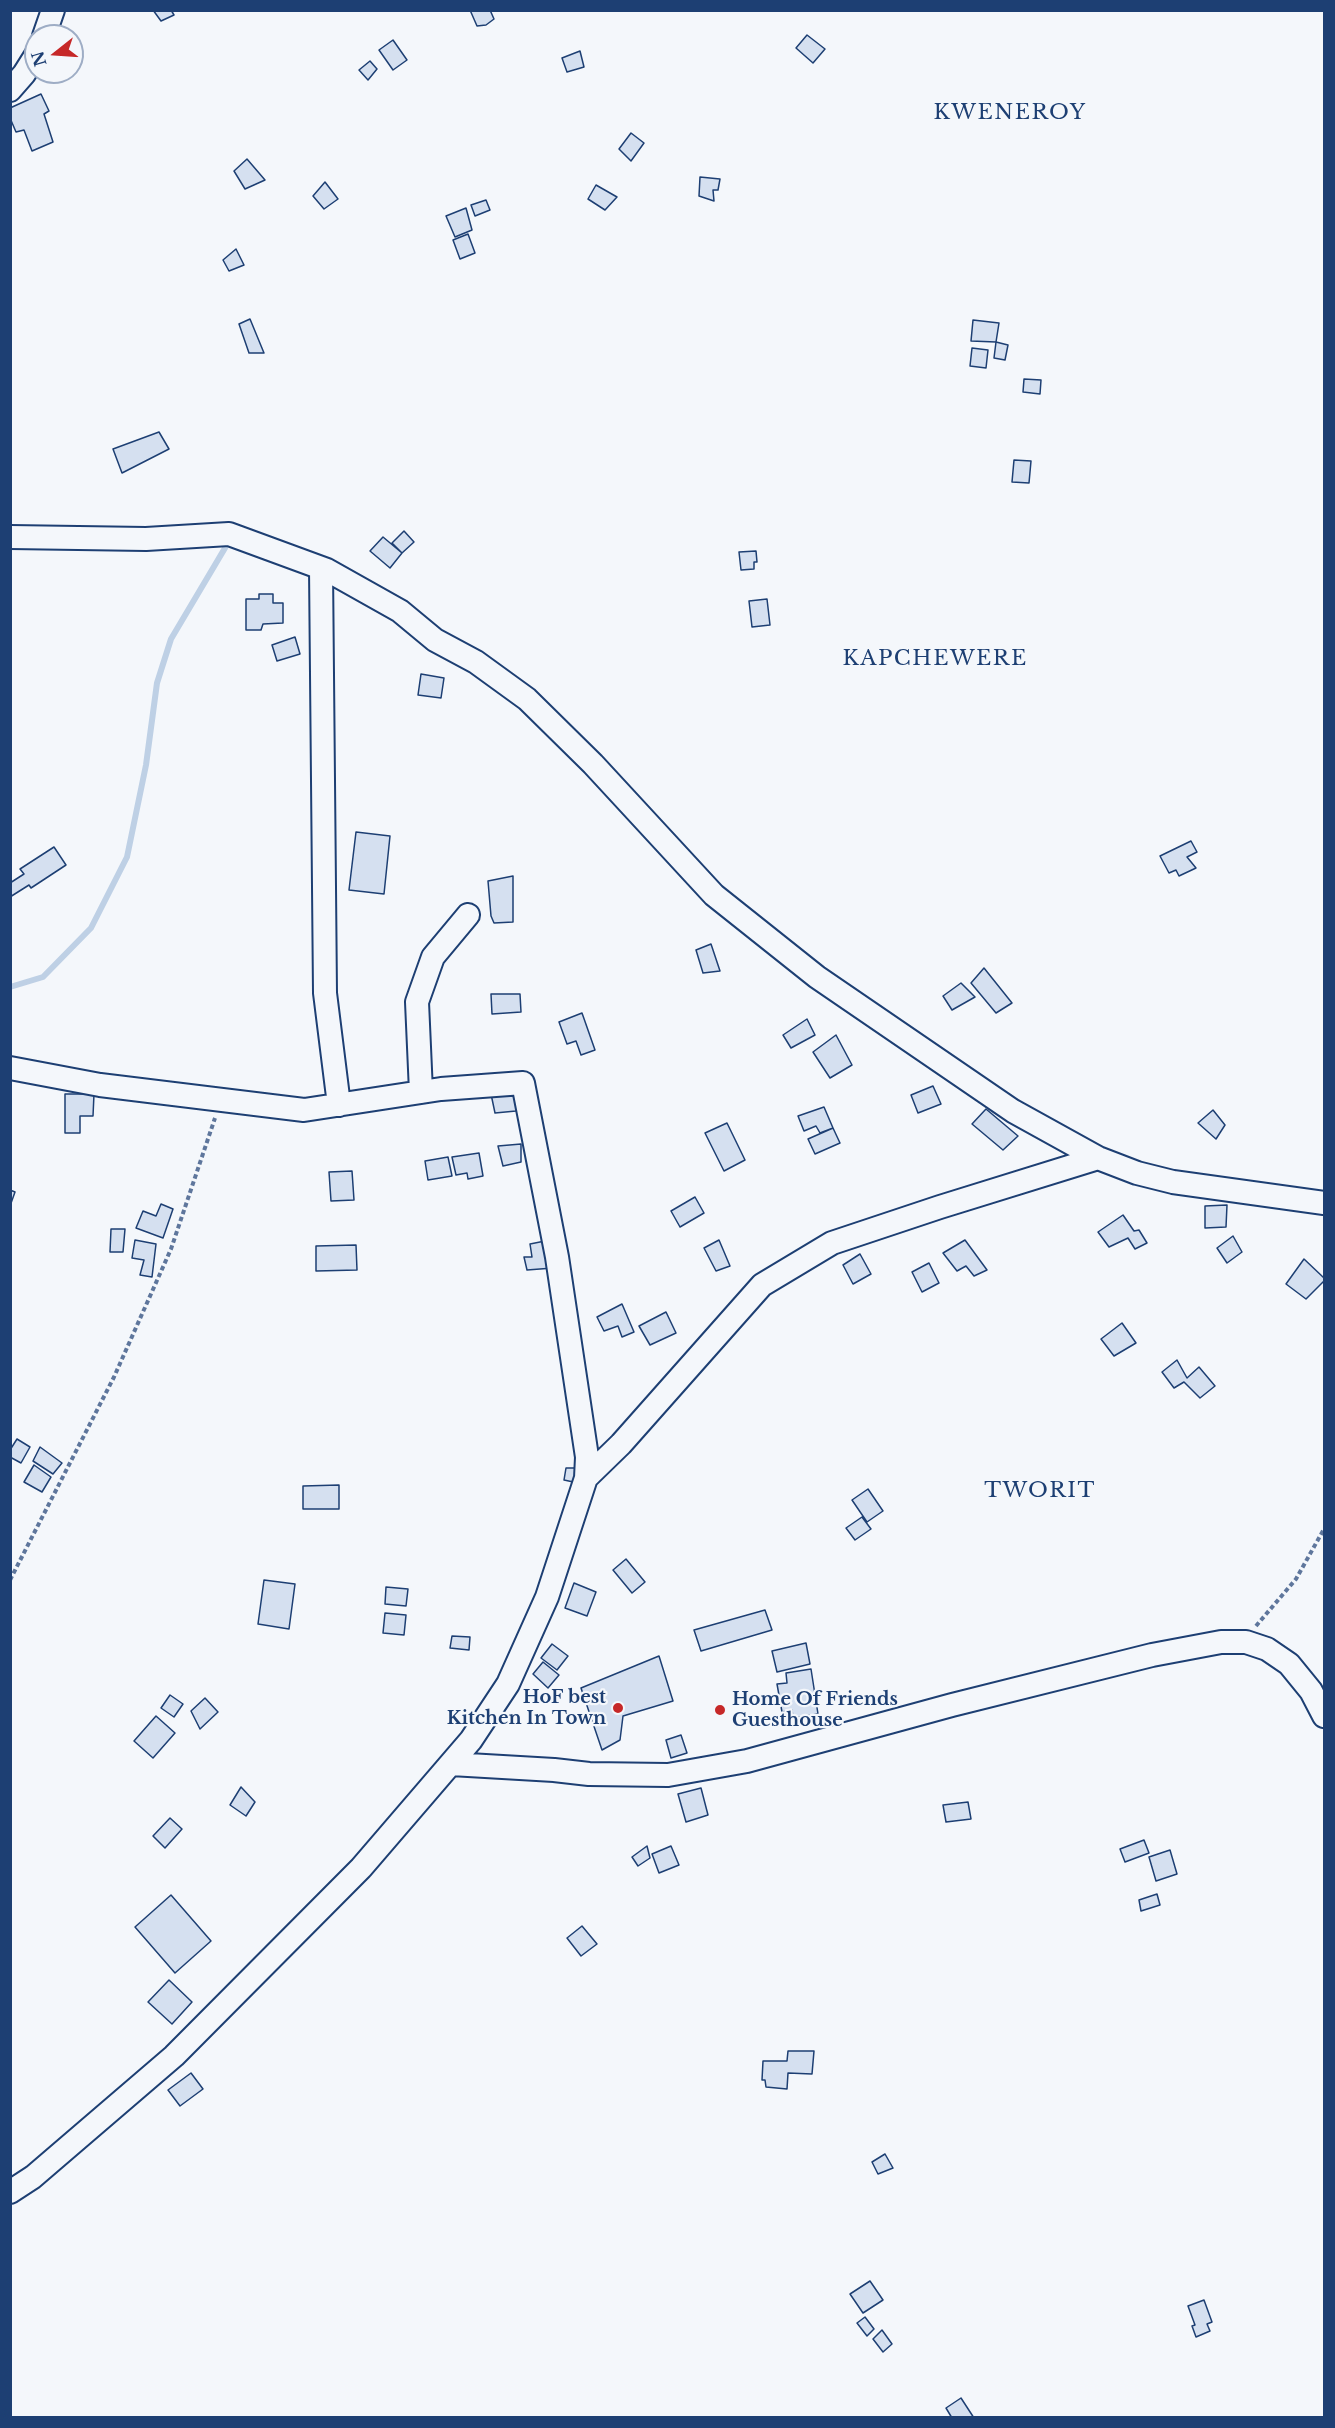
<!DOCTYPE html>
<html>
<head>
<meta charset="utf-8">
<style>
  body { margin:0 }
  #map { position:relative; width:1335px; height:2428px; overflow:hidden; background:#f4f7fb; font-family:"Libre Baskerville",serif }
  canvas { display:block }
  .frame { position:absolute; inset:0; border:12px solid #1d3f73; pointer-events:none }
  .north { position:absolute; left:24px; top:24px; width:60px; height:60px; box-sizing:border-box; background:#f4f7fb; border:2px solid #9eadc5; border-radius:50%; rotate:253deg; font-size:16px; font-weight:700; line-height:24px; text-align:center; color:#1d3f73 }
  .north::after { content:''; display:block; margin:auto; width:21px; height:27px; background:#c62828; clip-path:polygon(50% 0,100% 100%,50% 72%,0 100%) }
</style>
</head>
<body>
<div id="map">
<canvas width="1335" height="2428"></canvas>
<div class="frame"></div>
<div class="north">N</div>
</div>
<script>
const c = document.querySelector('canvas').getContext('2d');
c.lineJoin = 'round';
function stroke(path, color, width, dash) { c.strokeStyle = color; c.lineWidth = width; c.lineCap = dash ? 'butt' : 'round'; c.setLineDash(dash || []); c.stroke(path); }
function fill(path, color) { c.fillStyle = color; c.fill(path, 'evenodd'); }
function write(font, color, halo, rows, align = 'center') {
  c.font = font + ' "Libre Baskerville",serif'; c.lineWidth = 4.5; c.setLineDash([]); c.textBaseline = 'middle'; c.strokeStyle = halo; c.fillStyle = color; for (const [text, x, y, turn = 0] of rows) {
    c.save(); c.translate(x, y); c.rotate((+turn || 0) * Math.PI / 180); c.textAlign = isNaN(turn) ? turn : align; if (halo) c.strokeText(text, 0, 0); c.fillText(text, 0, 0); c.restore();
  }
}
const stream = new Path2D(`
  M10 987 43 977 91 928 127 857 146 765 157 683 171 639 225 548`);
const building = new Path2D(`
  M153 10H171L174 15 161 21Z
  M470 10H490L494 19 486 25 477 26Z
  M807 35 825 49 813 63 796 48Z
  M393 40 407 60 393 70 379 50Z
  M580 51 584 67 567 72 562 58Z
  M370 61 377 69 368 80 359 70Z
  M41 94 49 111 44 114 53 142 32 151 24 130 16 132 10 118V108Z
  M631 133 644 143 631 161 619 149Z
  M247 159 265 180 245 189 234 171Z
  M700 177 720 179 718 190H713L714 201 699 196Z
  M325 182 338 199 324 209 313 196Z
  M596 185 617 197 605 210 588 199Z
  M486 200 490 210 475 216 471 205Z
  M466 208 472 230 455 237 446 216Z
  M468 234 475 253 460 259 453 240Z
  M236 249 244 265 229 271 223 260Z
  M250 319 264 353H249L239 324Z
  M973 320 999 323 996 342 971 341Z
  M996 342 1008 345 1005 360 994 358Z
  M972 348 988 350 986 368 970 366Z
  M1024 379 1041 380 1040 394 1023 392Z
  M159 432 169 449 122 473 113 449Z
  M1014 460 1031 461 1029 483 1012 482Z
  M404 531 414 542 402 553 392 543Z
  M383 537 402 553 390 568 370 551Z
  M756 551 757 562H754V569L741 570 739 552Z
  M259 594H273V603H283V623L263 624 261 630H246V599H259Z
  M767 599 770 625 752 627 749 601Z
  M295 637 300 654 277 661 272 645Z
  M421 674 444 678 441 698 418 695Z
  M356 832 390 836 384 894 349 890Z
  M1191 841 1197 852 1187 857 1196 868 1179 876 1176 870 1169 873 1160 856Z
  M54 847 66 865 31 888 29 885 10 897V883L24 874 20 869Z
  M513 876V922L494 923 491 916 488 881Z
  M711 944 720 971 703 973 696 950Z
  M984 968 1012 1003 996 1013 971 983Z
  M961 983 975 997 952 1010 943 996Z
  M491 994H520L521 1012 492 1014Z
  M582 1013 595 1050 581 1055 576 1041 567 1044 559 1022Z
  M807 1019 815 1035 791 1048 783 1035Z
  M836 1035 852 1065 830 1078 813 1052Z
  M933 1086 941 1104 918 1113 911 1095Z
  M515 1090 516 1111 495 1113 491 1094Z
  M65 1094H94L93 1116H80V1133H65Z
  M824 1107 833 1128 820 1133 816 1126 804 1131 798 1116Z
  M986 1109 1018 1136 1003 1150 972 1124Z
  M1213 1110 1225 1125 1216 1139 1198 1123Z
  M727 1123 745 1160 724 1171 705 1133Z
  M833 1128 840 1143 815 1154 808 1139Z
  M521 1144V1162L503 1166 498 1146Z
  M479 1153 483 1176 468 1179 467 1173 456 1175 452 1157Z
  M448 1157 452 1176 428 1180 425 1161Z
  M352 1171 354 1200 331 1201 329 1172Z
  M10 1190 15 1192 10 1206Z
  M695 1197 704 1213 680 1227 671 1211Z
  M161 1204 173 1209 163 1238 136 1228 143 1211 156 1216Z
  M1227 1205 1226 1227 1205 1228V1206Z
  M1123 1215 1134 1231 1139 1230 1147 1243 1135 1249 1128 1238 1109 1247 1098 1232Z
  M111 1229H125L123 1252H110Z
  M1233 1236 1242 1252 1227 1263 1217 1248Z
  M135 1240 156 1244 152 1277 140 1275 144 1260 132 1258Z
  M550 1240 553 1268 527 1270 524 1257H532L530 1244Z
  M719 1240 730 1266 716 1271 704 1248Z
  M965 1240 987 1270 974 1276 966 1266 957 1271 943 1253Z
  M356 1245 357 1270 316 1271V1246Z
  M860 1254 871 1274 853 1284 843 1265Z
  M1304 1259 1324 1278V1281L1306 1299 1286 1284Z
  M929 1263 939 1283 922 1292 912 1272Z
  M622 1304 634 1332 622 1337 618 1326 604 1331 597 1317Z
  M666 1312 676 1333 650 1345 639 1326Z
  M1122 1323 1136 1343 1114 1356 1101 1339Z
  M1177 1360 1187 1378 1199 1367 1215 1386 1200 1398 1184 1382 1174 1388 1162 1372Z
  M17 1439 30 1447 21 1463 10 1457V1450Z
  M40 1447 62 1463 53 1474 33 1461Z
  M34 1465 51 1477 42 1492 24 1482Z
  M566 1468H578V1483L564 1480Z
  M339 1485V1509H303V1486Z
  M868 1489 883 1511 867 1522 852 1500Z
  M862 1517 871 1529 855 1540 846 1528Z
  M626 1559 645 1582 632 1593 613 1570Z
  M264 1580 295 1584 289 1629 258 1624Z
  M574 1583 596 1592 587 1616 565 1608Z
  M386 1587 408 1589 406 1606 385 1604Z
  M765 1610 772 1630 701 1651 694 1630Z
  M385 1613 406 1615 404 1635 383 1633Z
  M452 1636 470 1637 469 1650 450 1648Z
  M806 1643 810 1664 777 1672 772 1651Z
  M552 1644 568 1656 557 1670 541 1658Z
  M659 1656 673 1701 623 1716 620 1740 602 1750 581 1688Z
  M543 1662 559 1675 548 1688 533 1674Z
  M811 1669 818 1714 793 1718 792 1710 782 1712 777 1684 787 1683 786 1673Z
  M170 1695 183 1704 174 1717 161 1708Z
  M205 1698 218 1712 200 1729 191 1711Z
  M156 1716 175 1733 153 1758 134 1741Z
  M681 1735 687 1753 671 1758 666 1740Z
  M241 1787 255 1802 246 1816 230 1805Z
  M701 1788 708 1815 686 1822 678 1794Z
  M968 1802 971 1819 946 1822 943 1805Z
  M170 1818 182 1829 165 1848 153 1836Z
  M1144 1840 1149 1853 1125 1862 1120 1849Z
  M647 1846 650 1858 638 1866 632 1857Z
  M671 1846 679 1865 659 1873 652 1854Z
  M1170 1850 1177 1874 1156 1881 1149 1857Z
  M1157 1894 1160 1905 1141 1911 1139 1900Z
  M171 1895 211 1941 175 1973 135 1927Z
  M582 1926 597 1944 581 1956 567 1938Z
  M169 1980 192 2002 172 2024 148 2002Z
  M788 2051H814L812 2074 788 2073 787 2089 766 2087 765 2080H762L763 2061H787Z
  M191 2073 203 2089 180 2106 168 2090Z
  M885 2154 893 2168 878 2174 872 2162Z
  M870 2281 883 2300 863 2313 850 2294Z
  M1204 2300 1212 2322 1207 2324 1210 2331 1196 2337 1192 2326 1195 2325 1188 2306Z
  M865 2317 874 2329 867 2336 857 2323Z
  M882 2330 892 2344 883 2352 873 2339Z
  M961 2398 974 2418H952L946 2408Z`);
const path = new Path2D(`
  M10 1580 114 1377 171 1249 215 1118
  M1256 1626 1296 1579 1324 1529`);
const minor = new Path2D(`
  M44 36 53 10
  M10 90 24 74 36 55
  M10 537 146 539 229 534 327 570 400 611 435 640 476 662 527 699 593 764 714 895 817 977 1013 1111 1098 1158 1137 1173 1173 1182 1324 1203
  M321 568 325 993 339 1105
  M10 1068 100 1085 304 1110 441 1089 523 1083 557 1257 587 1457 586 1478
  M421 1092 417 1002 433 957 468 915
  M451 1764 554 1770 589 1774 668 1775 747 1761 952 1705 1152 1655 1221 1642H1246L1267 1649 1289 1664 1311 1691 1324 1716
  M10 2192 33 2177 174 2056 361 1868 471 1740 508 1684 547 1597 586 1478 621 1444 762 1285 832 1243 940 1207 1098 1158`);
const markers = [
  [618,1708,6,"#c62828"],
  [720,1710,6,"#c62828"]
];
const poiNames = [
  ["HoF best",606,1698],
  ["Kitchen In Town",606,1719],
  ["Home Of Friends",732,1700,"left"],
  ["Guesthouse",732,1721,"left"]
];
const quarterNames = [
  ["KWENEROY",1010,113],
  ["KAPCHEWERE",935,659],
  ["TWORIT",1040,1491]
];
stroke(stream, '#bed0e5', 6);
fill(building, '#d5e0f0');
stroke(building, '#1d3f73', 1.5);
stroke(minor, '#1d3f73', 26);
stroke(path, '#5e769c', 4, [4.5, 3]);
stroke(minor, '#f4f7fb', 22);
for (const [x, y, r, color] of markers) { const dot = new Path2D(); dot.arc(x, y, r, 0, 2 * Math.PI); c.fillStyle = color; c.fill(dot); stroke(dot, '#f4f7fb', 2); }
write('bold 18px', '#1d3f73', '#f4f7fb', poiNames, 'right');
c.letterSpacing = '1.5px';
write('21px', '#1d3f73', '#f4f7fb', quarterNames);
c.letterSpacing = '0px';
</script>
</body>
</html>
